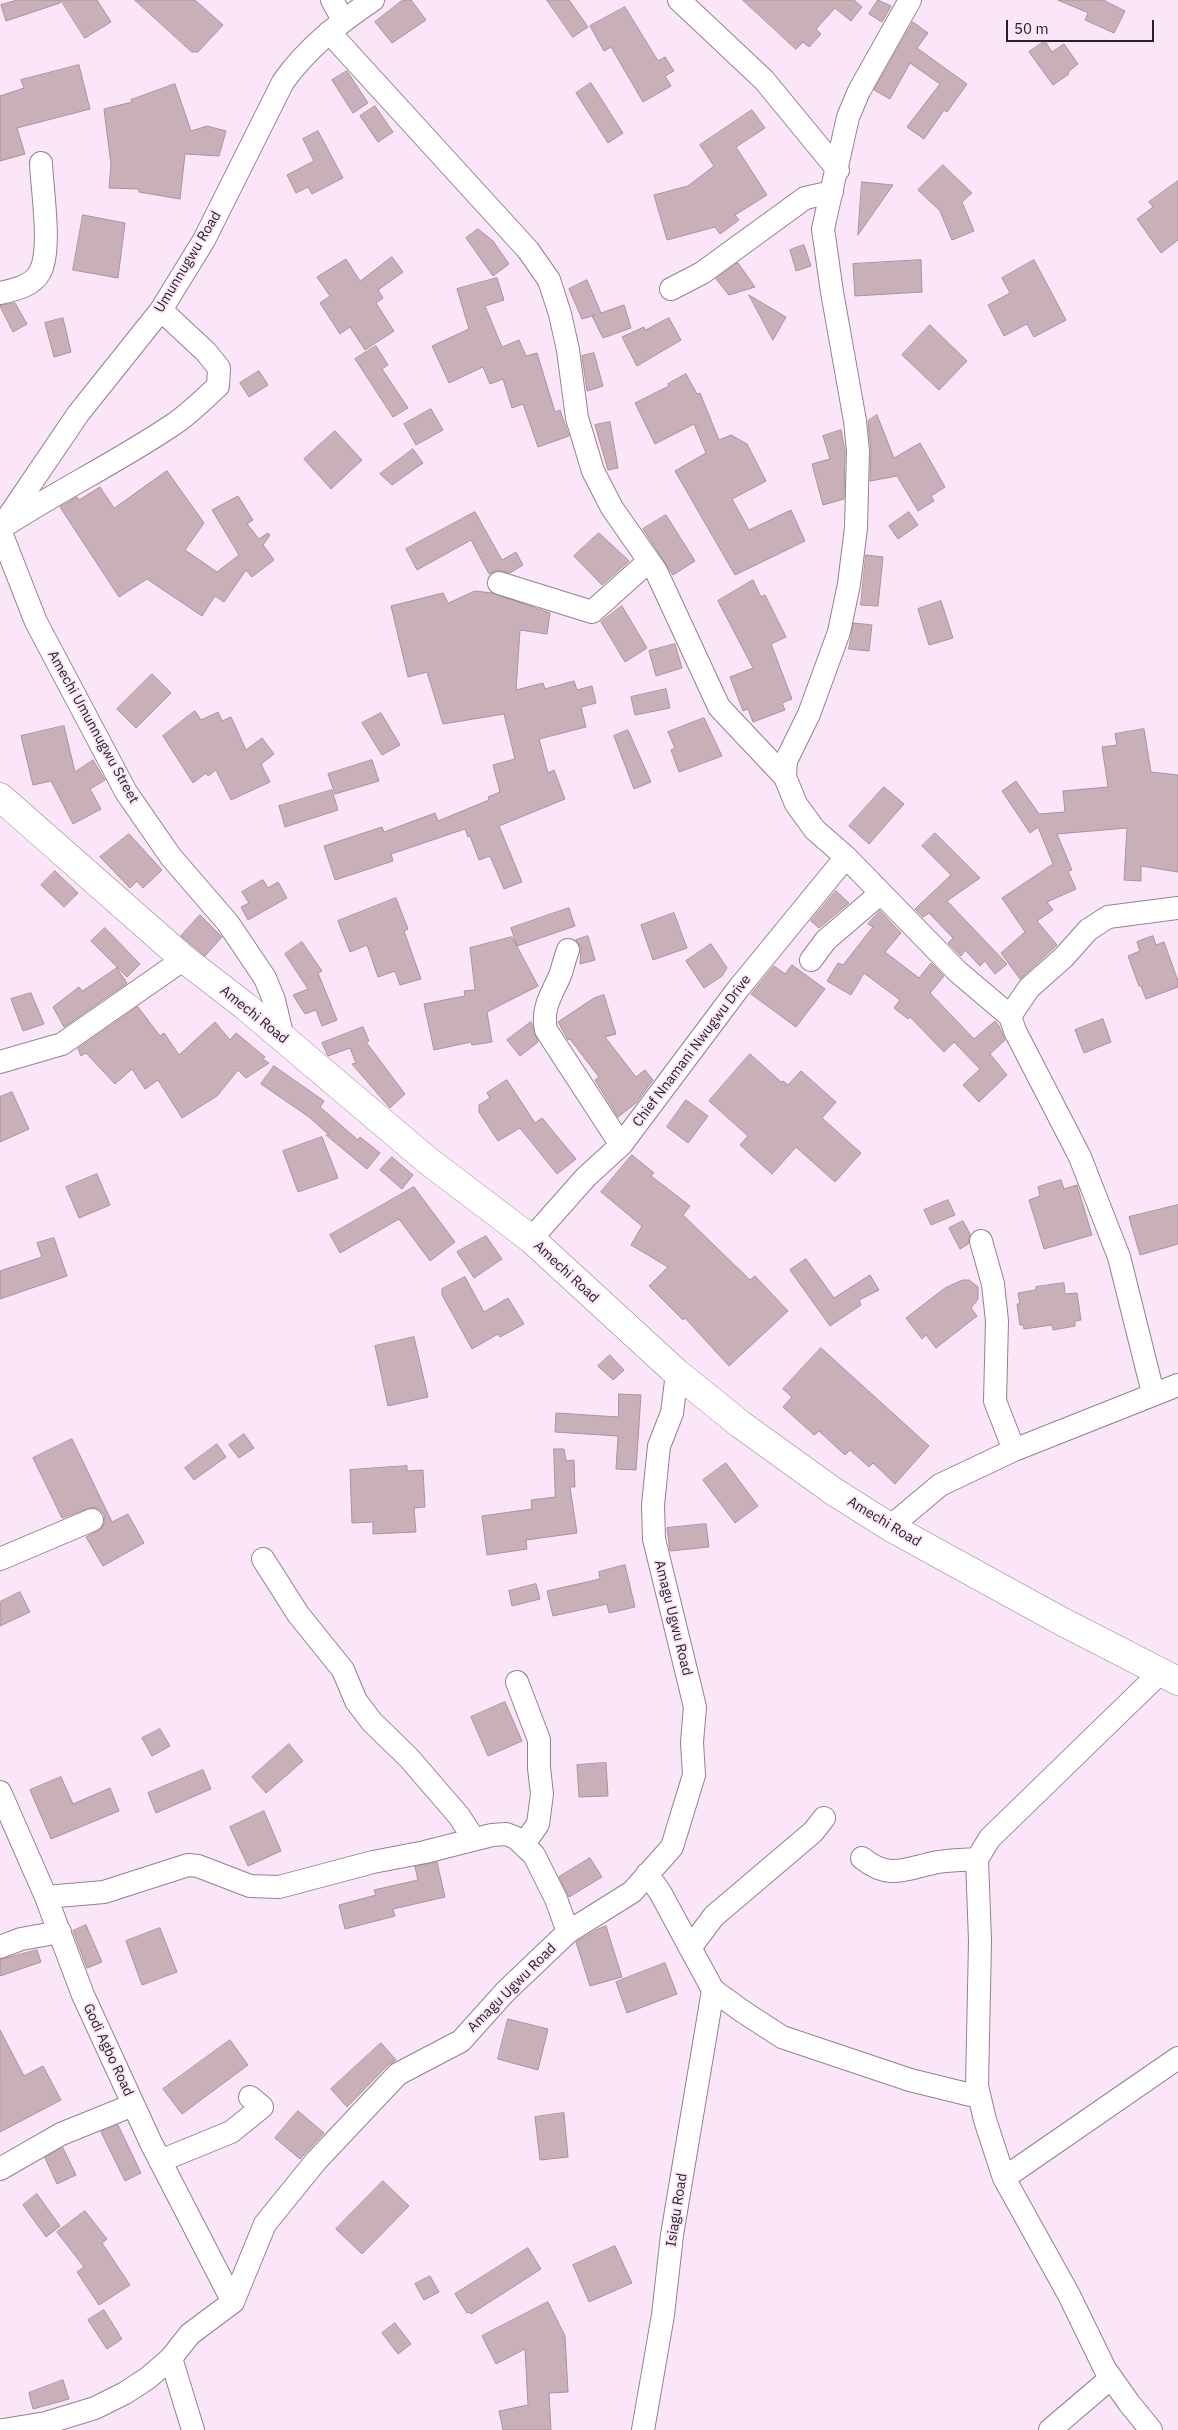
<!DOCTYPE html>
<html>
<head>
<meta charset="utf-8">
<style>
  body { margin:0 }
  #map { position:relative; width:1178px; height:2430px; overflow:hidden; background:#fae6f8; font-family:"IBM Plex Sans",sans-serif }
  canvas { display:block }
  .scale { position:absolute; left:1006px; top:20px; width:148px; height:22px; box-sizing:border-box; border:2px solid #272026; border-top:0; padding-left:6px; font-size:15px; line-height:18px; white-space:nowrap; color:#272026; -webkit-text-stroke:4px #fae6f8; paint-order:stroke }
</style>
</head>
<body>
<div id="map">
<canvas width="1178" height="2430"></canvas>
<div class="scale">50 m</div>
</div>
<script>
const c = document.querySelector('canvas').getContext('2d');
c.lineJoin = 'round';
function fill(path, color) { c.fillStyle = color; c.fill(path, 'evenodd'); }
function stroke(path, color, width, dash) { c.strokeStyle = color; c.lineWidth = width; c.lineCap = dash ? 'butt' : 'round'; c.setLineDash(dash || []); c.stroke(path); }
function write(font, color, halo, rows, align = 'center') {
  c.font = font + ' "IBM Plex Sans",sans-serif'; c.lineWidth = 4; c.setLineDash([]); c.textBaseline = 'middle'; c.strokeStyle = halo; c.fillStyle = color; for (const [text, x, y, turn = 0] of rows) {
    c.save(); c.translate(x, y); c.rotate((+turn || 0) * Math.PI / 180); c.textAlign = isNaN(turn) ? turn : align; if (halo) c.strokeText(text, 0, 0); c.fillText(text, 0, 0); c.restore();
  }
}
const building = new Path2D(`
  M18 0H60V3L6 21 1 5Z
  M61 0H97L111 22 85 38Z
  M135 0H195L223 25 198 52H192Z
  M403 0H411L426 20 392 43 375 22Z
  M547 0H569L588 27 573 37Z
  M743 0H854L862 7 851 21 835 8 816 29 821 34 809 47 803 42 796 49Z
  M878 0 891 6 882 22 869 14Z
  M1058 0H1103L1125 11 1114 33 1085 20 1088 13Z
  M625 7 658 61 665 57 674 71 665 76 671 86 643 102 611 47 604 51 590 26Z
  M913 22 928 33 917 48 967 84 947 112 944 110 924 139 907 127 940 84 910 63 890 99 874 90Z
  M1045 41 1052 52 1064 44 1078 64 1068 72 1069 74 1053 85 1029 52Z
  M79 65 90 109 17 128 25 154 0 161V96L24 88 21 80Z
  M347 71 368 103 353 113 332 80Z
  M591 83 623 133 608 143 576 93Z
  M175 84 191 131 207 126 226 131 219 156 185 154 180 199 139 192V189L109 188 111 165 104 109 132 102 131 100Z
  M375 106 393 132 378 142 360 116Z
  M752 110 765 128 736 147 767 195 735 215 739 220 720 234 715 227 667 240 654 195 688 186 714 166 700 145Z
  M318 131 343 178 312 194 308 187 296 193 287 175 314 161 303 139Z
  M943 165 972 193 962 202 974 231 952 240 940 211 918 190Z
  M1178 181V240L1161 253 1137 219 1153 207 1149 202Z
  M862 182 893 185 858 235Z
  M83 215 125 223 118 278 73 270Z
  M478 229 493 241 509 264 493 276 466 238Z
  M804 245 811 266 796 271 790 250Z
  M392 257 403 272 378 290 383 298 376 303 394 331 365 350 350 327 340 334 320 303 330 296 317 277 346 259 360 281Z
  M921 260 922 292 855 296 853 264Z
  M1034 260 1066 320 1034 337 1027 324 1004 336 988 305 1010 293 1002 278Z
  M738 263 755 287 729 295 716 279Z
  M497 278 504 300 485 306 502 347 519 340 526 356 537 353 555 412 560 410 569 436 538 447 523 404 512 408 503 379 490 384 483 367 449 383 432 346 469 329 457 289Z
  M587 280 601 313 624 305 631 328 603 338 592 316 595 315 582 319 569 289Z
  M749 295 786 317 773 340Z
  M15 303 27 324 13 332 0 306Z
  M63 318 71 352 54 357 45 323Z
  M669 318 681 340 637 366 622 337 644 327 645 330Z
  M930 325 967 361 939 390 902 355Z
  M376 346 388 365 382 369 408 408 393 417 355 359Z
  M594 353 603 386 587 391 582 356Z
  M259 371 268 385 249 397 240 383Z
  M686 374 697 394 700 393 719 440 731 435 747 444 766 481 732 499 749 530 791 510 805 541 735 575 675 471 706 453 694 424 655 444 635 403 669 386 668 384Z
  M431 409 443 430 416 445 404 424Z
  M877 415 894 458 920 443 945 487 931 496 934 501 918 511 897 476 870 481 871 451 868 421Z
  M610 422 618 468 608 470 595 425Z
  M841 430 845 451 844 499 823 505 812 464 830 459 823 436Z
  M335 431 362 460 331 489 304 459Z
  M413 449 423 463 392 485 380 474Z
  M167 471 204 523 185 550 217 572 239 555 212 510 238 496 253 520 247 524 259 539 268 533 270 535 263 545 274 560 252 577 246 570 224 602 215 596 202 616 147 579 119 597 60 507 77 497 79 500 100 487 114 508Z
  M475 512 502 560 516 552 523 565 510 573 497 570 489 574 471 540 417 570 406 549Z
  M909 512 918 525 898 539 889 526Z
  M666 515 695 561 673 575 643 529Z
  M599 533 629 561 602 585 574 556Z
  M866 555 883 557 878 606 861 605Z
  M753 580 761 597 765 595 786 637 771 644 792 699 782 703 785 710 753 722 748 709 743 711 730 677 753 668 718 601Z
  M475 591 492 593 550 613 547 634 520 630 516 690 543 683 545 689 574 681 577 690 592 686 596 703 581 707 586 727 539 739 548 773 554 770 565 799 499 826 522 882 504 889 490 856 479 860 470 836 468 837 465 829 391 854 393 861 335 880 324 846 382 827 384 832 435 813 438 821 489 800 488 797 500 792 493 765 515 759 504 714 443 724 427 672 408 677 391 606 443 593 448 603Z
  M941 601 953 638 929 645 918 609Z
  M622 606 647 648 625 662 601 622Z
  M854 623 872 625 869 651 849 649Z
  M675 644 682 668 656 676 649 651Z
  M152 674 171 693 136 728 117 709Z
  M666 689 670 708 635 715 631 697Z
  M195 711 201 720 218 712 222 721 231 717 246 750 262 738 274 754 261 764 270 782 231 800 216 770 208 776 206 773 193 783 163 736Z
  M381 713 400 745 382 755 362 723Z
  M704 718 722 756 679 772 671 750 675 748 668 732Z
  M64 726 75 772 93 760 105 780 90 789 101 809 73 824 51 781 33 785 21 736Z
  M1144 729 1151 772 1178 775V872L1141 866V881L1124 880 1127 828 1057 834 1072 870 1068 871 1076 889 1047 902 1053 910 1037 921 1057 945 1020 979 1001 953 1025 932 1002 898 1053 864 1038 827 1030 833 1002 791 1016 781 1039 814 1065 812 1063 791 1108 787 1102 747 1117 745 1115 734Z
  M628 730 651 782 634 789 614 736Z
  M372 760 379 781 335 794 328 774Z
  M884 787 904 804 869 844 849 826Z
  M332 790 338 810 285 827 279 806Z
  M935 833 980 878 947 901 1007 964 995 974 985 961 980 966 965 950 961 956 948 943 953 938 929 913 923 917 915 909 951 875 922 846Z
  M129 834 162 870 143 888 137 881 130 888 100 857Z
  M55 871 78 893 64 907 41 885Z
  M263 880 268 888 278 882 287 898 248 920 241 907 249 903 242 892Z
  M836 891 849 903 819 928 811 921Z
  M396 898 408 929 404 931 421 979 400 985 395 971 378 977 367 945 350 952 338 921Z
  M569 908 575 926 517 946 511 928Z
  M880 911 901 933 885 952 919 978 931 963 944 976 930 993 974 1039 995 1021 999 1026 1005 1040 990 1054 1007 1075 979 1102 963 1085 980 1069 954 1042 944 1052 910 1017 908 1019 894 1008 900 1000 864 973 851 995 827 981 838 963 843 965 873 927 868 924Z
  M674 913 687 948 653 960 641 925Z
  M200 915 222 937 205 956 181 936Z
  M105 928 140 964 127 977 91 941Z
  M588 936 595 960 580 964 581 948 576 940Z
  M1153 936 1156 945 1164 942 1178 981V987L1146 999 1141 986H1139L1128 956 1140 951 1137 942Z
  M512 937 538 986 487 1012 492 1042 472 1045 471 1042 434 1050 424 1004 465 996 464 991 475 990 470 948Z
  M302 942 322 971 318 973 337 1020 322 1026 316 1010 305 1014 293 995 308 989 285 954Z
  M711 944 727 968 722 976 704 988 686 961Z
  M792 965 825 989 796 1027 751 994 774 966 785 974Z
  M117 968 127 983 64 1027 53 1007 79 987 82 991Z
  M31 993 44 1024 23 1031 11 999Z
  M604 995 616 1034 605 1037 636 1077 645 1070 653 1080 636 1103 618 1117 595 1080 599 1077 570 1039 568 1040 558 1022 594 998Z
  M138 1007 160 1036 164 1033 179 1055 215 1022 230 1040 236 1033 265 1057 263 1059 269 1063 246 1078 238 1070 217 1096 182 1118 158 1080 145 1089 132 1069 115 1084 86 1053 81 1056 78 1049Z
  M1103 1019 1111 1042 1084 1053 1075 1030Z
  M531 1022 538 1042 520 1056 507 1040Z
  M363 1027 369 1041 366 1042 405 1094 390 1108 352 1064 356 1063 350 1048 328 1056 322 1043Z
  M750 1054 781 1082 783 1081 788 1085 801 1071 836 1102 822 1118 861 1153 835 1182 796 1147 772 1174 740 1145 748 1136 709 1101Z
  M274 1066 324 1101 320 1107 358 1140 360 1137 380 1153 367 1169 326 1135H329L309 1117 261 1084Z
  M507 1080 535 1123 542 1118 576 1159 557 1174 520 1128 498 1141 479 1112V1105L490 1098 487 1093Z
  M12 1092 29 1129 0 1142V1097Z
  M686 1100 708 1116 688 1143 667 1127Z
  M322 1137 338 1178 298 1192 283 1151Z
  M632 1155 654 1173 651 1176 690 1206 683 1215 750 1280 755 1276 788 1311 729 1366 685 1318 683 1320 649 1286 668 1267 631 1245 642 1226 601 1192Z
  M392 1157 413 1175 402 1189 380 1170Z
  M97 1174 110 1205 79 1218 66 1187Z
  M1061 1180 1064 1189 1077 1185 1092 1235 1044 1249 1029 1200 1040 1196 1038 1187Z
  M414 1187 455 1242 430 1261 399 1219 340 1253 330 1235Z
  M948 1200 955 1215 931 1225 924 1210Z
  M1178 1205V1244L1140 1255 1129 1217Z
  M963 1221 970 1234 968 1244 960 1249 949 1228Z
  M486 1236 502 1259 474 1278 457 1252Z
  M54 1238 67 1276 0 1299V1271L42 1257 37 1243Z
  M806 1259 834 1298 870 1275 879 1290 859 1300 861 1305 830 1326 790 1270Z
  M465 1277 484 1312 508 1298 524 1324 500 1337 498 1334 472 1349 442 1295V1289Z
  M963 1280H969L978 1287V1299L971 1308 977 1316 936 1348 926 1335 922 1339 906 1318 945 1288Z
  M1064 1283 1065 1294 1077 1293 1081 1320 1075 1321V1326L1053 1330 1052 1325 1024 1329 1023 1325H1020L1017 1304H1020L1018 1293 1036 1290V1287Z
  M414 1337 428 1397 388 1406 375 1346Z
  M821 1348 929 1446 895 1484 873 1463 869 1467 850 1450 845 1455 819 1431 814 1435 783 1407 792 1397 783 1389Z
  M610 1355 624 1370 613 1380 598 1366Z
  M619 1394 641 1395 636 1470 616 1469 618 1436 555 1432 556 1413 618 1417Z
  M244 1434 254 1448 239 1458 229 1445Z
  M72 1439 112 1522 128 1514 144 1543 103 1566 86 1537 102 1528 105 1521 104 1514 99 1509 93 1507 62 1518 33 1458Z
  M217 1444 226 1457 194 1480 185 1468Z
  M554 1449H564L566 1461 574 1460 575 1487H570L577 1533 526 1540 527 1549 487 1555 482 1516 532 1509 531 1500 555 1497Z
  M726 1463 758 1506 735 1523 703 1480Z
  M407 1466V1471L423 1470 425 1507 414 1508 416 1532 373 1534V1522L352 1523 350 1470Z
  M706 1524 709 1547 670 1551 667 1528Z
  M625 1565 635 1607 609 1613 607 1604 553 1616 547 1591 600 1579 599 1572Z
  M536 1584 540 1599 512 1606 509 1591Z
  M20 1592 30 1612 0 1626V1602Z
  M505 1702 522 1741 488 1756 471 1717Z
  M160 1729 170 1746 152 1756 142 1738Z
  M289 1744 303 1761 266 1793 252 1777Z
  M606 1763 608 1796 579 1797 577 1765Z
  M203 1770 211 1789 156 1813 148 1793Z
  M61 1777 73 1804 110 1788 119 1811 51 1839 30 1790Z
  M264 1811 281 1851 248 1866 230 1827Z
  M590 1858 602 1877 569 1897 559 1877Z
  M437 1862 445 1897 393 1909 395 1916 345 1929 339 1905 376 1895 374 1890 418 1880 415 1867Z
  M86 1925 102 1962 87 1968 73 1931Z
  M606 1926 622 1977 590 1986 576 1942 598 1929Z
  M160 1928 177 1972 142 1985 126 1941Z
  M37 1950 41 1962 0 1976V1960Z
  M665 1963 677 1994 627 2013 616 1982Z
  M508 2019 548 2029 538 2070 498 2059Z
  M0 2030 24 2076 43 2066 61 2100 0 2132Z
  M230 2040 248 2065 182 2114 163 2089Z
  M381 2043 396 2060 388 2065 347 2107 331 2089Z
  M298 2111 324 2133 300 2159 275 2138Z
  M564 2113 568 2157 540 2160 535 2117Z
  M118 2125 141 2173 125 2181 101 2132Z
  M63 2148 76 2175 57 2184 45 2158Z
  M383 2181 409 2206 362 2254 336 2229Z
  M37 2194 60 2226 46 2237 23 2205Z
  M85 2211 107 2239 102 2243 130 2285 99 2305 77 2272 84 2267 57 2232Z
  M615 2246 632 2283 589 2302 573 2265Z
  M528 2248 541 2269 471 2314 469 2312 467 2313 455 2294Z
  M430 2276 439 2292 424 2300 415 2284Z
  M548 2302 565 2336 568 2392 549 2393 551 2430H503L499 2411 528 2405 525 2349 496 2364 482 2336Z
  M104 2310 122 2339 107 2349 88 2320Z
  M395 2323 411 2344 398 2354 382 2333Z
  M63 2380 69 2399 33 2409 29 2393Z`);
const minor = new Path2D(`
  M332 0 343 20
  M679 0 764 80 838 170
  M329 32 528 250 549 280 560 314 568 350 577 418 593 471 612 508 656 571 719 707 785 777 796 804 815 830 846 857 958 972 1010 1016 1015 1031 1080 1157 1119 1257 1153 1393
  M671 289 702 273 805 198 832 192
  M0 293C14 290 33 286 40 272 52 250 42 189 41 163
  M9 523C63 488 121 460 174 424 190 413 204 399 218 386L219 368 206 352 161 310
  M0 529 78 414 161 310 204 240 283 82C307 48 339 23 373 0
  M0 530 36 622 126 792 171 857 228 923 265 978 274 1000 283 1038
  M499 583 592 612 649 561
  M785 777 786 761 809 714 839 632 849 584 856 528 858 451 855 421 832 292 823 229 848 117 859 91 910 0
  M568 950C565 958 563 966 561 973 553 993 541 1007 546 1030L621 1145
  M811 960 826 940 881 893
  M1010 1016 1029 988 1064 957 1088 930 1108 917 1178 908
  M0 1062 62 1044 184 959
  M531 1239 586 1177 621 1145 738 989 846 857
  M981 1241 993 1284 997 1321 995 1401 1014 1450
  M890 1527 940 1485 1014 1450 1178 1385
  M0 1559 92 1520
  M263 1559 298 1614 343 1670 356 1701 372 1722 409 1758 459 1816 474 1839
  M517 1682 539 1740V1768L542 1794 538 1824 524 1844
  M0 1792 46 1897 83 1995 151 2143 233 2302
  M862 1858C890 1881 907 1868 938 1862 951 1860 964 1860 977 1859
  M647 1874 660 1892 713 1990 742 2011 782 2037 910 2080 979 2097
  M46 1897 104 1892 188 1865 198 1866 250 1886 279 1887 373 1862 425 1852 492 1835 506 1834 516 1838 534 1855 556 1899 568 1932
  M0 1947 21 1939 60 1932
  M690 1948 714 1916 813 1832 824 1818
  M160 2161 231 2132 262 2107 250 2097
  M0 2169 61 2134 133 2105
  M1004 2178 1178 2058
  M171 2358 193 2430
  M3 2430 46 2423 95 2408 125 2393 148 2378 171 2358 190 2334 233 2302 265 2224 316 2161 398 2074 461 2041 505 1992 568 1932 632 1892 672 1847 694 1775 692 1742 695 1707 654 1539 653 1505 659 1446 672 1413 677 1373
  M643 2430 663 2315 672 2235 713 1990
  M1050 2430 1111 2378
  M1151 2430 1129 2403 1105 2369 1069 2295 1004 2178 985 2120 977 2086 980 1941 977 1859 990 1838 1161 1672`);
const major = new Path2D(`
  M0 797 184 959 245 1006 427 1160 531 1239 677 1373 740 1424 833 1491 890 1527 1061 1621 1178 1681`);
const streetNames = [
  ["Umunnugwu Road",188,262,-59],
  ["Amechi Umunnugwu Street",93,727,61],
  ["Amechi Road",254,1015,39],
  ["Chief Nnamani Nwugwu Drive",692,1051,-53],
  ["Amechi Road",566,1272,43],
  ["Amechi Road",884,1522,31],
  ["Amagu Ugwu Road",673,1618,76],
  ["Amagu Ugwu Road",512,1988,-45],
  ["Godi Agbo Road",108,2050,65],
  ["Isiagu Road",677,2210,-81]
];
fill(building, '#c9afb7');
stroke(building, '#ac929a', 1);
stroke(minor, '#938191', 24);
stroke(major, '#938191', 29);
stroke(minor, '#fff', 22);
stroke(major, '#fff', 28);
write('14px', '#272026', '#fae6f8', streetNames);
</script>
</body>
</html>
